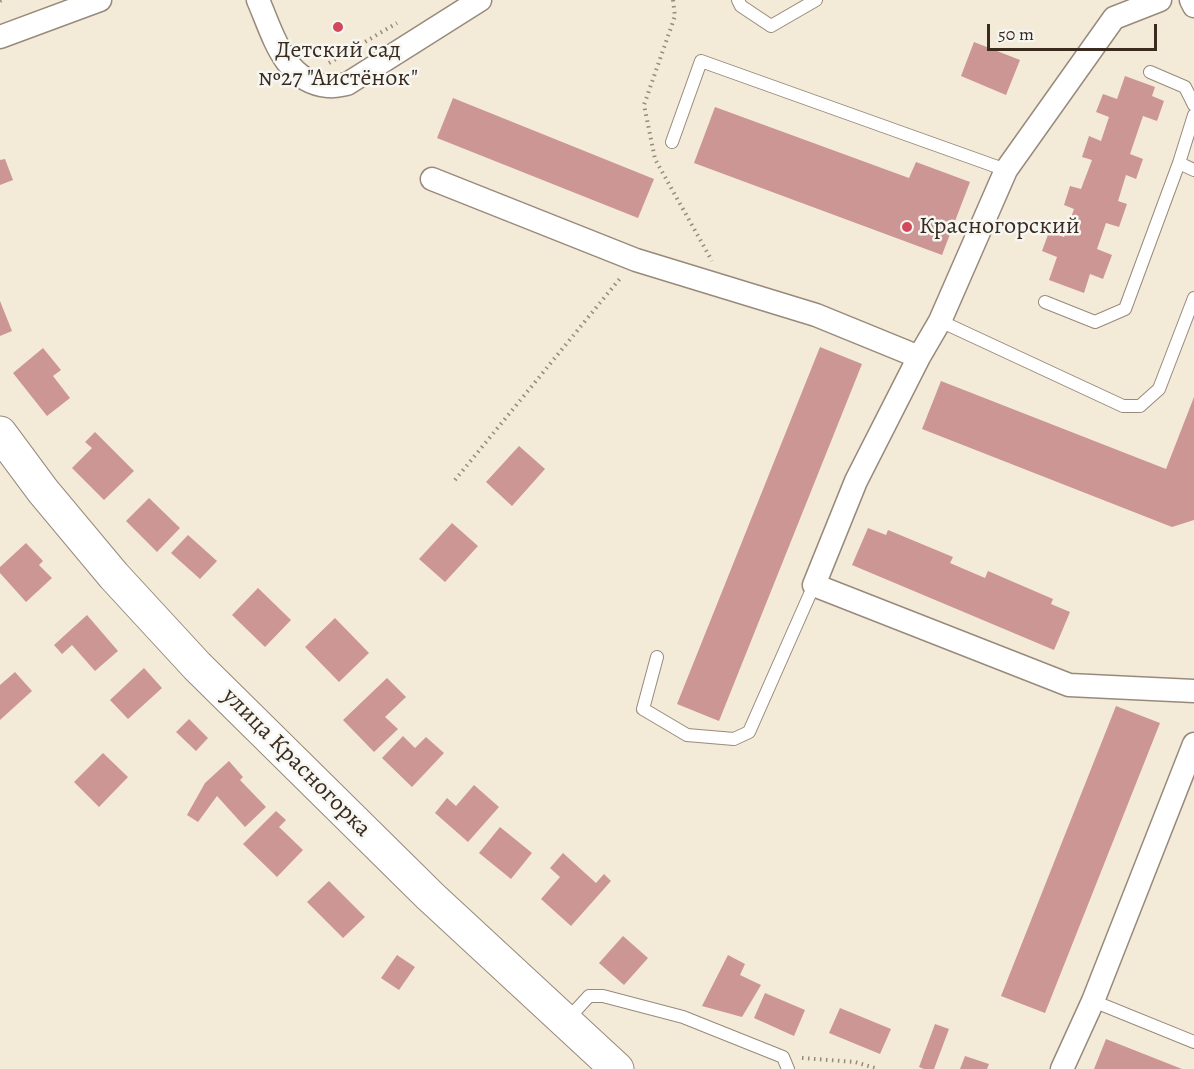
<!DOCTYPE html>
<html>
<head>
<meta charset="utf-8">
<style>
  body { margin:0 }
  #map { position:relative; width:1194px; height:1069px; overflow:hidden; background:#f4ead8; font-family:Alegreya,serif }
  canvas { display:block }
  .scale { position:absolute; left:987px; top:24px; width:170px; height:27px; box-sizing:border-box; border:3px solid #3b2a1e; border-top:0; padding-left:8px; font-size:18px; line-height:21px; white-space:nowrap; color:#3b2a1e; -webkit-text-stroke:4px #f6f6f2; paint-order:stroke }
</style>
</head>
<body>
<div id="map">
<canvas width="1194" height="1069"></canvas>
<div class="scale">50 m</div>
</div>
<script>
const c = document.querySelector('canvas').getContext('2d');
c.lineJoin = 'round';
function fill(path, color) { c.fillStyle = color; c.fill(path, 'evenodd'); }
function stroke(path, color, width, dash) { c.strokeStyle = color; c.lineWidth = width; c.lineCap = dash ? 'butt' : 'round'; c.setLineDash(dash || []); c.stroke(path); }
function write(font, color, halo, rows, align = 'center') {
  c.font = font + ' Alegreya,serif'; c.lineWidth = 5; c.setLineDash([]); c.textBaseline = 'middle'; c.strokeStyle = halo; c.fillStyle = color; for (const [text, x, y, turn = 0] of rows) {
    c.save(); c.translate(x, y); c.rotate((+turn || 0) * Math.PI / 180); c.textAlign = isNaN(turn) ? turn : align; if (halo) c.strokeText(text, 0, 0); c.fillText(text, 0, 0); c.restore();
  }
}
const building = new Path2D(`
  M974 42 1020 60 1006 95 961 76Z
  M1125 76 1155 87 1152 96 1164 101 1157 121 1143 116 1130 154 1143 159 1136 179 1126 175 1118 201 1127 204 1119 227 1106 223 1097 249 1112 255 1103 279 1090 274 1084 293 1049 280 1057 257 1042 251 1049 232 1064 237 1074 209 1064 205 1070 186 1081 189 1092 160 1082 157 1089 136 1101 141 1109 117 1096 112 1103 94 1117 99Z
  M453 98 654 179 638 218 437 138Z
  M715 107 909 178 916 162 970 182 942 255 694 163Z
  M5 159 13 180 0 185V160Z
  M0 301 12 331 0 336Z
  M820 347 862 364 719 721 677 704Z
  M43 348 61 370 53 376 70 398 47 416 13 373Z
  M941 381 1166 469 1194 397V520L1172 527 922 429Z
  M95 432 134 471 104 500 72 468 92 448 85 442Z
  M519 446 545 469 512 506 486 482Z
  M149 498 180 528 157 552 126 521Z
  M452 523 478 546 445 582 419 559Z
  M868 528 886 535 888 530 953 557 950 563 985 578 988 571 1053 599 1051 604 1070 612 1054 650 852 565Z
  M188 535 217 561 200 579 171 553Z
  M26 543 43 561 39 565 52 578 26 602 0 573V567Z
  M258 588 291 620 265 647 232 615Z
  M87 615 118 651 95 671 72 645 62 654 54 645Z
  M335 618 369 653 339 682 305 647Z
  M144 668 162 688 128 719 110 700Z
  M15 672 32 691 0 720V685Z
  M387 678 406 697 385 717 398 729 374 752 343 720Z
  M1116 706 1160 723 1045 1013 1001 996Z
  M189 719 208 738 196 751 176 732Z
  M403 736 415 748 426 737 444 753 412 787 382 758Z
  M103 753 128 777 99 807 74 782Z
  M229 761 243 777 240 780 266 807 245 827 217 796 198 822 187 815 205 783Z
  M474 785 499 807 468 842 435 813 447 798 456 806Z
  M276 811 286 820 279 827 303 850 277 877 243 844Z
  M500 827 532 853 511 879 479 853Z
  M563 853 596 883 604 874 611 881 571 926 541 899 560 877 550 868Z
  M329 881 365 917 343 938 307 902Z
  M623 936 648 958 624 985 599 963Z
  M397 955 415 967 399 990 381 978Z
  M728 955 745 964 740 975 761 985 742 1017 702 1006Z
  M765 993 805 1010 794 1036 754 1018Z
  M840 1008 891 1029 880 1054 829 1033Z
  M935 1024 949 1029 934 1069H924L919 1067Z
  M1106 1039 1182 1069H1094Z
  M965 1056 989 1064 987 1069H960Z`);
const path = new Path2D(`
  M673 0 675 16 644 105 655 159 712 261
  M0 1 2 0
  M329 63 397 23
  M455 480 622 276
  M802 1058 855 1062 878 1069`);
const service = new Path2D(`
  M738 0 741 6 771 26 816 0
  M1150 72 1185 87 1194 105
  M672 142 701 61 1006 170
  M1179 163 1194 170
  M1045 302 1095 322 1125 309 1179 163 1194 115
  M940 321 1123 406H1140L1159 389 1194 298
  M657 657 643 709 687 735 734 739 749 732 814 585
  M1093 1001 1194 1042
  M567 1020 589 996H603L683 1017 783 1057 788 1069`);
const minor = new Path2D(`
  M258 0C273 34 284 82 328 86 334 87 341 85 347 84L480 0
  M1160 0 1114 18 1006 170 940 321 919 357 856 481 814 585 1069 685 1194 691
  M1191 0 1194 6
  M0 37 100 0
  M432 179 636 260 816 315 919 357
  M1062 1069 1093 1001 1194 744`);
const secondary = new Path2D(`
  M0 433 43 491 114 576 197 666 430 896 617 1069`);
const markers = [
  [338,27,6,"#d1495b"],
  [907,227,6,"#d1495b"]
];
const poiNames = [
  ["Детский сад",338,51],
  ["№27 \"Аистёнок\"",338,79],
  ["Красногорский",919,227,"left"]
];
const streetNames = [
  ["улица Красногорка",296,763,45]
];
fill(building, '#cc9694');
stroke(service, '#988a7b', 14);
stroke(minor, '#988a7b', 25);
stroke(secondary, '#988a7b', 35);
stroke(path, '#988a7b', 4, [1.5, 4.5]);
stroke(service, '#fff', 12);
stroke(minor, '#fff', 22);
stroke(secondary, '#fff', 33);
for (const [x, y, r, color] of markers) { const dot = new Path2D(); dot.arc(x, y, r, 0, 2 * Math.PI); c.fillStyle = color; c.fill(dot); stroke(dot, '#f6f6f2', 2); }
write('24px', '#3b2a1e', '#f6f6f2', poiNames);
write('24px', '#3b2a1e', '#f6f6f2', streetNames);
</script>
</body>
</html>
